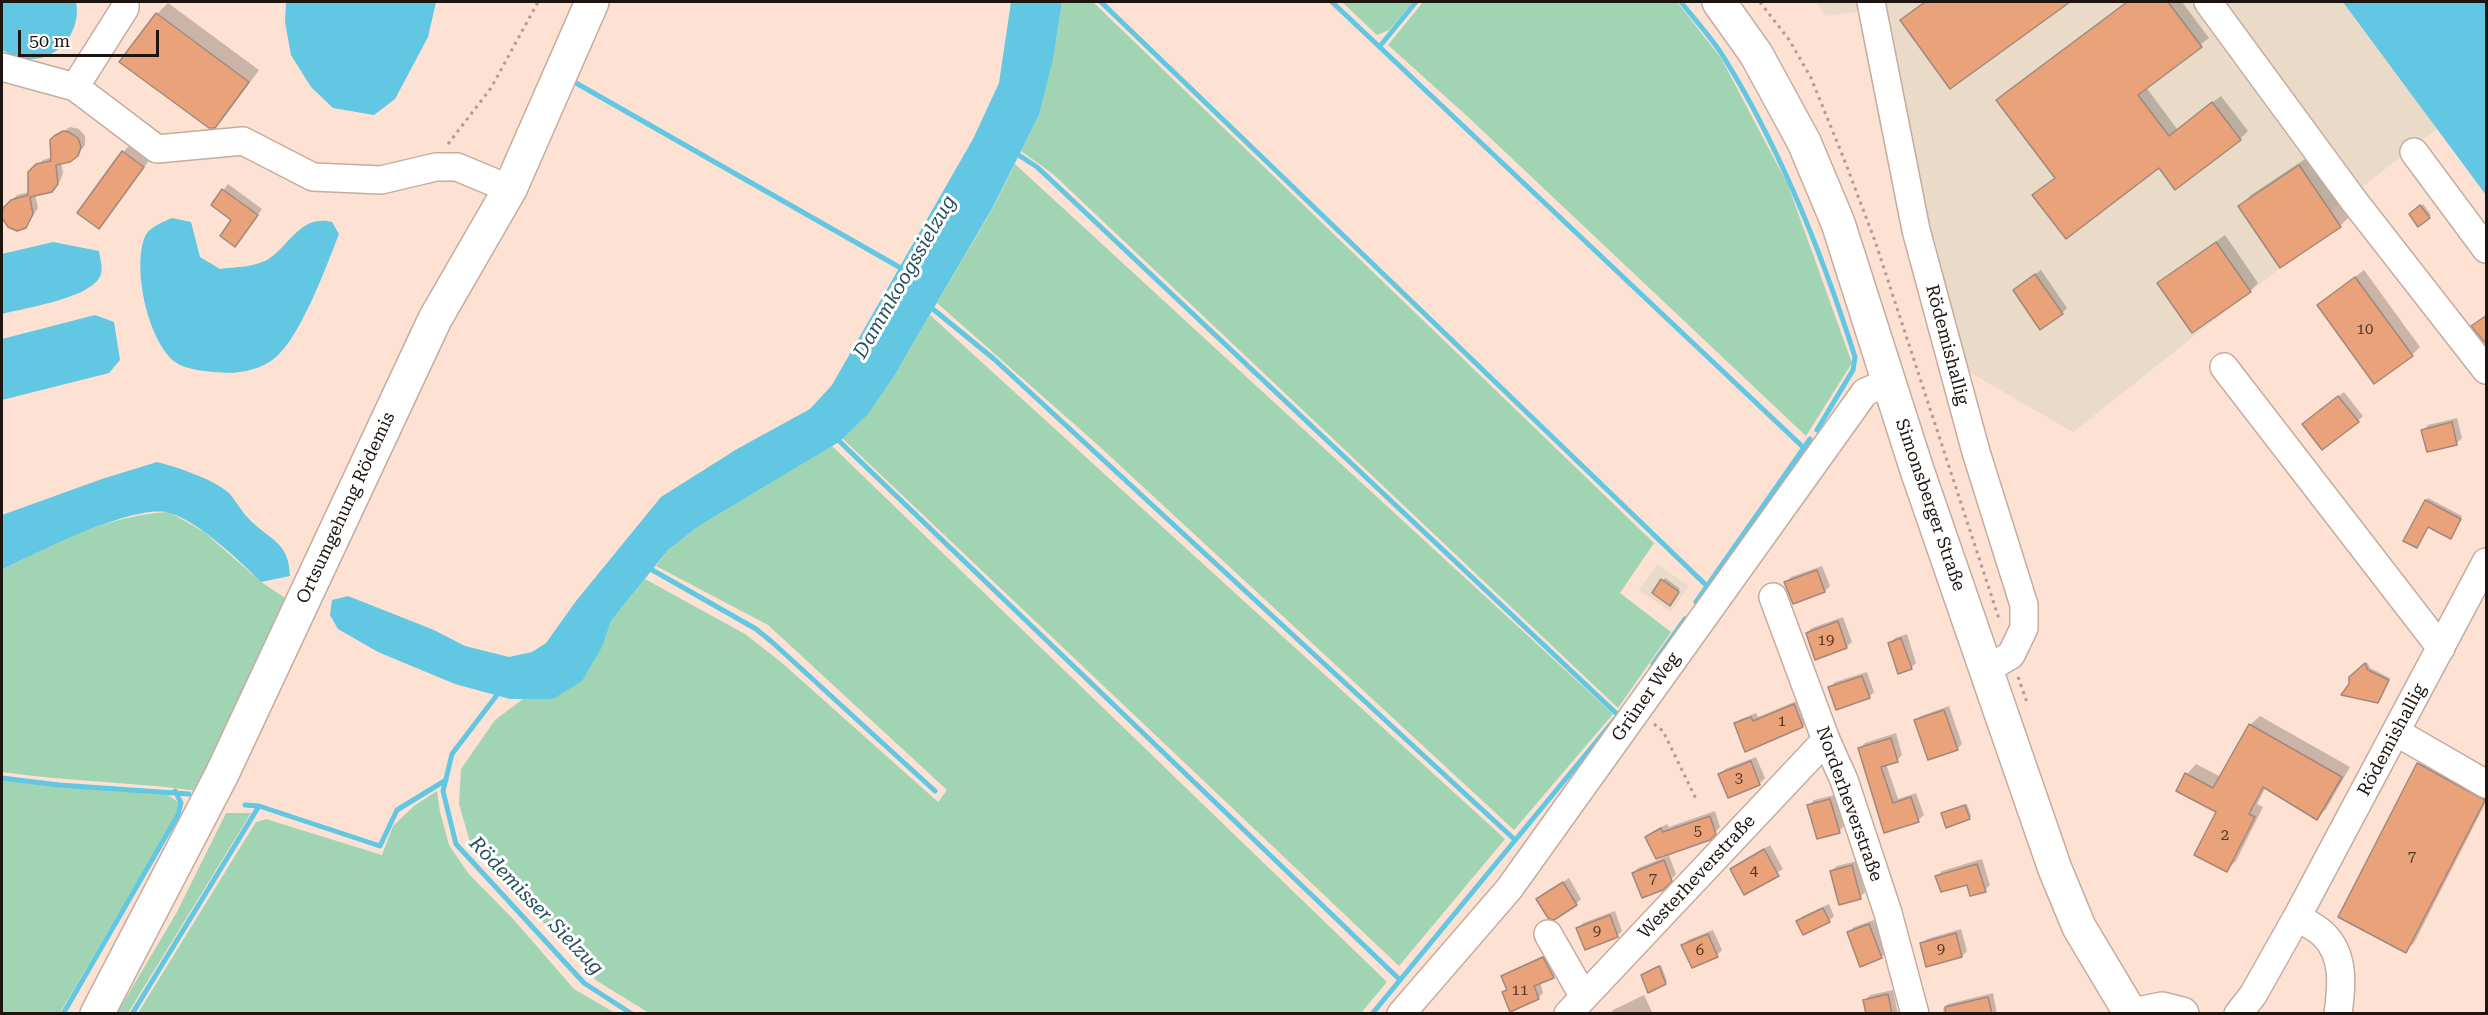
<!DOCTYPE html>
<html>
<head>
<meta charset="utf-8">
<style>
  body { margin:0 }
  #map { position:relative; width:2488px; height:1015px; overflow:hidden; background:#fde1d3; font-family:"Roboto Serif",serif }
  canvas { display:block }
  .frame { position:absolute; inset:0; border:3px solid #1e1510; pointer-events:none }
  .scale { position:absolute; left:18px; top:30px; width:141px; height:27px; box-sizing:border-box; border:3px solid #1e1510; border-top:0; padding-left:8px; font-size:18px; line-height:21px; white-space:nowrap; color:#1e1510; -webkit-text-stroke:4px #fff; paint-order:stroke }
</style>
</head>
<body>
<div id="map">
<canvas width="2488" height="1015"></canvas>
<div class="frame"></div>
<div class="scale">50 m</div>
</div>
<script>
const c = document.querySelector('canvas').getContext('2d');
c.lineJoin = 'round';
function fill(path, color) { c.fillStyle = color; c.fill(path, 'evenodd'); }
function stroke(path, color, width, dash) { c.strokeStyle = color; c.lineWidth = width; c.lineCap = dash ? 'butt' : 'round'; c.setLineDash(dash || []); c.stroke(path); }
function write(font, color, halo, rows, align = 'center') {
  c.font = font + ' "Roboto Serif",serif'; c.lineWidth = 6; c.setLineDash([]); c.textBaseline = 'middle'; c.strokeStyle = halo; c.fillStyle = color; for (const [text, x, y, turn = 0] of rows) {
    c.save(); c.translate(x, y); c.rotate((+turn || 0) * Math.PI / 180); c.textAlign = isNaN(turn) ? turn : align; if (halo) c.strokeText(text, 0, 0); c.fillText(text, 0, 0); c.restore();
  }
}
const industrial = new Path2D(`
  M1816 2H1856L1858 12 1826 16Z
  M1880 2H2342L2437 129 2331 211 2341 227 2280 268 2073 432 1957 365Z
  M1657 564 1689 586 1671 612 1639 590Z`);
const green = new Path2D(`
  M1062 2H1093L1654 543 1620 593 1671 632 1618 708 1053 174 1021 151 1039 115 1053 60Z
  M1342 2H1413L1389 30 1377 35Z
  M1423 2H1677L1721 58 1788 185 1852 363 1806 436 1467 116 1388 45Z
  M1015 164 1613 714 1514 830 1099 446 937 303 993 208Z
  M930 315 1505 839 1399 966 842 438C881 401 903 361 930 315Z
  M832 446 1387 982 1360 1014 649 1013 597 981 470 842 459 804 461 769 495 720 523 699H553L603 645 611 621 645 579 745 634 781 662 938 802 947 790 768 625 656 566 668 550 699 526Z
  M169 512 204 532 261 582 296 605 206 792C138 782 70 782 2 772V570C55 543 109 515 169 512Z
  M2 780 168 795 179 803 177 813 60 1013H2Z
  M437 791 440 812 449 845 468 873 514 920 574 989 615 1013H138L256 822 266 819 382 855 393 826 414 806Z
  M226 813H251L128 1013H117L177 912Z`);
const water = new Path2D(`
  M2 2H76C82 30 59 61 28 59 19 58 10 54 2 50Z
  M286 2H436L428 37 395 99 374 115 333 108 311 87 291 55 285 22Z
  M1011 2H1062L1053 60 1039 115 993 207 894 376 868 414 839 442 699 526 668 550 611 621 603 645 582 681 553 699H510L455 684 378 652 338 629 330 615 332 600 348 596 434 630 465 646 509 657 532 652 546 643 576 601 661 497 737 449 810 409 832 385 973 139 999 83Z
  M2342 2H2486V195L2345 5Z
  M172 218 191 222 200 257 220 269C235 267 254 267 267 260 290 246 300 214 332 222L339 234C326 267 301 336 275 358 263 368 243 373 228 373 214 372 187 371 175 362 148 341 133 271 144 239 148 227 161 223 172 218Z
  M53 242 99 251C100 258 103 268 101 274 94 298 24 308 2 314V254Z
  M95 315 114 322 120 360 109 373 2 400V339Z
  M157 462C177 467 213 479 229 493 236 501 241 511 249 519 269 540 289 541 290 576L261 582C239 560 199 522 170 513 136 502 35 553 2 570V515L102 479Z`);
const shadow = new Path2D(`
  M1924 2H2068L1950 87 1902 20Z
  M2127 2H2182L2209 38 2146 87 2177 129 2221 96 2248 131 2240 139 2159 166 2034 195 2056 177 2006 92Z
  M168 3 259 70 226 115 215 126 157 14Z
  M70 127 79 129 85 136V145L74 159 61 162 63 173 60 181 54 187 35 194 38 208 26 226 4 208 17 195 29 192 30 173 43 160 52 157 55 137Z
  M131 144 151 158 99 227 123 152Z
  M2311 155 2351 215 2340 226 2240 206 2251 195Z
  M228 184 262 209 240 240 233 220 213 205Z
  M2423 204 2431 215 2429 217 2413 212Z
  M2225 235 2258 283 2250 291 2159 283Z
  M2041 270 2067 308 2062 313 2015 290Z
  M2364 270 2420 347 2412 355 2319 305Z
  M2344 392 2363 416 2358 421 2309 419Z
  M2457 418 2462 438 2456 444 2423 430 2428 425Z
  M2428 498 2462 516 2452 535 2426 500Z
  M1822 566 1830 586 1825 591 1786 582 1791 577Z
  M1665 578 1680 589 1672 602 1663 580Z
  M1843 617 1852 642 1846 647 1807 633 1812 628Z
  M1907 634 1916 663 1911 668 1890 643 1895 638Z
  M2367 662 2370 668 2390 678 2380 700 2350 685V677Z
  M1867 672 1874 692 1869 697 1830 688 1835 682Z
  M1799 700 1808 721 1803 726 1736 724 1741 719 1756 713 1758 717Z
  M1949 706 1962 744 1957 749 1916 721 1921 716Z
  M2260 716 2350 767 2326 809 2317 818 2266 787 2257 804 2263 807 2236 861 2227 870 2218 811 2178 790 2187 774 2196 764 2221 777 2250 725Z
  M1896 733 1902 755 1897 760 1886 764 1898 799 1916 793 1924 815 1918 820 1885 831 1860 748 1865 743Z
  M2427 755 2486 788V802L2414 943 2405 951 2340 916 2419 763Z
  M1756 757 1765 778 1759 784 1720 774 1725 769Z
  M1835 795 1844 826 1839 831 1809 806 1814 800Z
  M1967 804 1971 816 1969 818 1943 813Z
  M1715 811 1720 827 1709 839 1668 853 1676 874 1662 889 1633 873 1638 868 1668 856 1646 837 1652 832 1667 824 1669 827Z
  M1770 845 1783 869 1745 893 1731 869Z
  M1982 859 1990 885 1985 890 1937 876 1942 871Z
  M1857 861 1865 892 1860 897 1831 871 1837 866Z
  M1569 878 1581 899 1576 904 1538 899Z
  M1829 904 1834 916 1829 921H1798L1803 916Z
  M1615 911 1622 931 1617 936 1578 928 1583 923Z
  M1874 920 1887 952 1881 957 1849 932 1854 927Z
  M1961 929 1967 951 1962 956 1921 944 1927 939Z
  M1713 930 1722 950 1717 955 1683 945 1688 940Z
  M1549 953 1559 971 1554 976 1540 982 1543 993 1538 998 1504 993 1508 988 1503 977 1508 972Z
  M1661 965 1667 981 1665 983 1645 973Z
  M1893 990 1898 1014H1867L1864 1001 1870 995Z
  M1993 993 1997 1014H1944L1943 1009 1948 1004Z
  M1644 995 1653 1014H1610L1613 1010Z`);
const stream = new Path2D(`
  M1101 2 1708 587
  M1332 2 1804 448
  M1681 2C1695 20 1711 37 1723 56 1781 149 1822 253 1855 357L1853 370 1817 430
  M1380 46 1416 2
  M576 83 906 271
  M1014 152 1037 167 1052 181 1618 715
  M928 305 994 359 1514 839
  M836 438 1399 979
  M647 567 756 629 772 642 935 791
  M1696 602 1810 439
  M1653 664 1685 619
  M500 691 452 754 443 791 456 844 584 983 632 1014
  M2 778 59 785 189 794
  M245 805 259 806
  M63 1014 178 815 181 803 175 791
  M132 1014 259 806 380 846 397 810 446 780
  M1372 1014 1615 719`);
const building = new Path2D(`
  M1925 2H2070L1950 89 1900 20Z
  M2127 2H2168L2202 47 2138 95 2169 136 2212 102 2241 140 2175 190 2159 168 2066 239 2032 195 2055 178 1996 100Z
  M156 13 249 82 215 128H209L119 62Z
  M63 131 69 132 78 138 81 147 78 156 70 162 56 165 58 184 52 192 30 197 33 214 26 228 17 231 8 227 2 218 3 208 11 200 28 195V172L36 164 51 161 50 140 54 136Z
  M122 151 144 167 99 229 77 213Z
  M2299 165 2341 227 2280 268 2238 206Z
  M222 189 258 215 235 247 220 236 231 220 211 205Z
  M2420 205 2430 218 2418 227 2409 214Z
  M2216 242 2251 292 2192 333 2157 283Z
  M2035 274 2063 314 2040 330 2013 290Z
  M2355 277 2413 356 2374 384 2317 305Z
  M2487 315V345L2471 326Z
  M2338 396 2359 422 2322 450 2302 424Z
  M2452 422 2457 445 2427 452 2421 430Z
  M2425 500 2461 519 2451 539 2428 527 2417 548 2403 541Z
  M1817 570 1825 592 1793 604 1784 582Z
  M1661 579 1679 592 1670 606 1652 593Z
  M1838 621 1847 648 1815 660 1806 633Z
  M1901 638 1912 669 1898 674 1888 643Z
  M2365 663 2368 670 2389 680 2378 703 2341 695 2349 684V677Z
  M1862 676 1870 698 1836 710 1828 687Z
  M1794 704 1803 727 1745 752 1734 723 1751 717 1753 721Z
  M1944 710 1958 750 1928 760 1914 720Z
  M2249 724 2342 777 2317 820 2263 787 2249 814 2255 817 2227 872 2194 855 2216 812 2176 791 2185 773 2213 788Z
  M1891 738 1898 762 1881 767 1893 803 1911 797 1919 822 1884 833 1858 748Z
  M1751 761 1760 785 1728 798 1718 774Z
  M2417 763 2485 800 2406 953 2338 917Z
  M1830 799 1840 833 1817 839 1807 805Z
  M1965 805 1970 819 1946 828 1941 813Z
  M1710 816 1716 834 1710 840 1656 859 1645 837 1661 828 1663 832Z
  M1764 849 1779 876 1744 895 1730 869Z
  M1664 860 1672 881 1663 890 1642 898 1632 873Z
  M1977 864 1986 892 1970 896 1967 885 1941 892 1935 876Z
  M1852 865 1861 899 1839 905 1830 871Z
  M1563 882 1577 905 1554 920 1548 918 1536 899Z
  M1823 908 1830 922 1803 935 1796 921Z
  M1610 915 1618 937 1585 950 1576 928Z
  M1869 924 1882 958 1860 967 1847 932Z
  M1956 933 1962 957 1926 967 1920 943Z
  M1708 934 1718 957 1692 968 1681 945Z
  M1543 957 1554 978 1534 986 1539 999 1510 1012 1502 992 1507 990 1501 976Z
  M1659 966 1666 984 1648 993 1641 975Z
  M1888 994 1892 1014H1866L1863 1000Z
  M1988 997 1992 1014H1946L1945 1007Z`);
const path = new Path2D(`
  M1760 2 1790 41 1811 78 1844 159 1875 241 2000 622
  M448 144 491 88 538 2
  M2018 677 2028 705
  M1654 724 1663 731 1696 799`);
const minor = new Path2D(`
  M1871 2 1916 230 1976 452 2024 605V628L2011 655 1987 669
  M2208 2 2354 201 2486 370
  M2 67 75 87 157 149 243 141 313 177 381 180 436 167H457L510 189
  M75 87 125 8V2
  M2414 152 2486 249
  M2224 367 2441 648
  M1773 597 1826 740 1844 780 1888 913 1915 1014
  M2396 732 2486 784
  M2297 917C2305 922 2315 927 2322 933 2345 954 2342 985 2338 1014
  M1548 934 1584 997
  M1401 1014 1509 889 1865 392 1889 382
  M1568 1014 1826 740
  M2238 1014 2253 995 2297 917 2486 562`);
const major = new Path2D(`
  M1719 2 1756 54 1804 142 1838 223 1917 470 2055 869 2079 927 2131 1014
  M97 1014 222 774 435 319 510 189 592 2
  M2138 1014 2162 1009 2182 1014`);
const numberNames = [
  ["10",2365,330],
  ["19",1826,641],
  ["1",1782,722],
  ["3",1739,779],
  ["5",1698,832],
  ["2",2225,836],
  ["7",2412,857],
  ["4",1754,872],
  ["7",1653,879],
  ["9",1597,932],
  ["9",1941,950],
  ["6",1700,951],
  ["11",1520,991]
];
const streetNames = [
  ["Rödemishallig",1947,345,75],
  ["Simonsberger Straße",1930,505,71],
  ["Ortsumgehung Rödemis",346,508,-65],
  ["Grüner Weg",1646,697,-55],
  ["Rödemishallig",2392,740,-62],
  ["Norderheverstraße",1849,804,70],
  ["Westerheverstraße",1697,877,-47]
];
const waterNames = [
  ["Dammkoogssielzug",905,277,-60],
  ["Rödemisser Sielzug",536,906,46]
];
fill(industrial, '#e9dbc8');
fill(green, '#a1d4b3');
fill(water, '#62c7e2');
fill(shadow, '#0003');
stroke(stream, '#62c7e2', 5);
fill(building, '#eaa27a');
stroke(building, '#a1887b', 1.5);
stroke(minor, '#c6ac9f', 30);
stroke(major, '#c6ac9f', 36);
stroke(path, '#b19c91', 3, [3, 4.5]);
stroke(minor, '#fff', 27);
stroke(major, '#fff', 33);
write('15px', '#51382a', null, numberNames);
write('18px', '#1e1510', '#fff', streetNames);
write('italic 20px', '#25515d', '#fff', waterNames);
</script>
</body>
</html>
